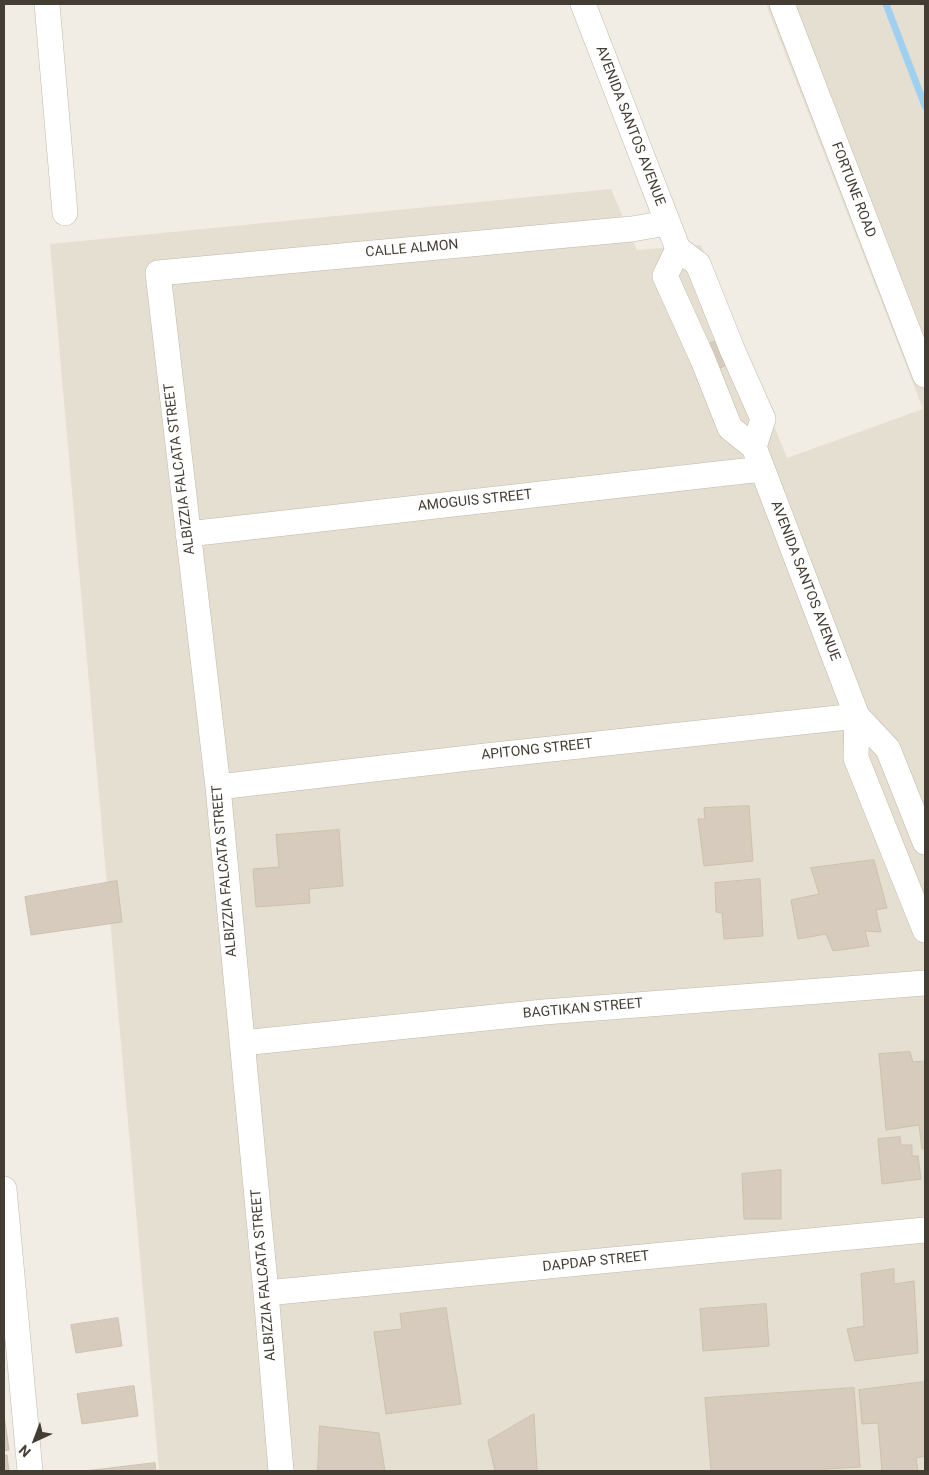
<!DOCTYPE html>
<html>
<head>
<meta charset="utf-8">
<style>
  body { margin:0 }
  #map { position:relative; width:929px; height:1475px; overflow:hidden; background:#f2ede4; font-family:Roboto,sans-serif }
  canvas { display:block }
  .frame { position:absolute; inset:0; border:5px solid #433d34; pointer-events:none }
  .north { position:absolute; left:10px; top:1415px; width:50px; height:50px; -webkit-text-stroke:4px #fff; paint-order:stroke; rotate:223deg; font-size:14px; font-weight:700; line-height:20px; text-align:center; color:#433d34 }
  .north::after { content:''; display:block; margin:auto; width:18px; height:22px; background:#433d34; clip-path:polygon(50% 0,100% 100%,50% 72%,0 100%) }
</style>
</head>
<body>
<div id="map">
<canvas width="929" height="1475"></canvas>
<div class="frame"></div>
<div class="north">N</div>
</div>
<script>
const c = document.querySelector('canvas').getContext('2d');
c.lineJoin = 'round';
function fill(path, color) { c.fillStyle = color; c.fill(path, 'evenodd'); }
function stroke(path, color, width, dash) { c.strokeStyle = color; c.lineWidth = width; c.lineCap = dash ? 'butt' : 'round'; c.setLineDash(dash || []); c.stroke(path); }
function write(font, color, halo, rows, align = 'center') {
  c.font = font + ' Roboto,sans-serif'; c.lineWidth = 4.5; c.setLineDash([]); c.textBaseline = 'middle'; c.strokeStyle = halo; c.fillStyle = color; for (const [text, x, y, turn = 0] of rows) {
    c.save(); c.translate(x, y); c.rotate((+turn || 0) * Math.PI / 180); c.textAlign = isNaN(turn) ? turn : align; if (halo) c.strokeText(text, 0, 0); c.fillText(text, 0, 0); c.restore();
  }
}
const residential = new Path2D(`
  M766 4H925V1471H159L50 244 611 189 637 250 701 245 787 458 923 409Z`);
const stream = new Path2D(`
  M886 4 925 106`);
const building = new Path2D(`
  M719 340 729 364 715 370 706 345Z
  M749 806 753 861 704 866 698 819H705L704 808Z
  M339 830 343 886 309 889 310 903 256 907 253 869 279 867 276 835Z
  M874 860 887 908 876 910 881 932 865 931 869 946 833 951 826 934 798 939 791 900 819 894 811 868Z
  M760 879 763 936 724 939 722 913 716 912 715 883Z
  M117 881 122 922 31 935 25 897Z
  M910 1052 913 1062 925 1061V1149H922L919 1125 886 1130 879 1054Z
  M900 1137 901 1145H912V1156H918L921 1179 882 1184 878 1139Z
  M781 1170V1219H744L742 1174Z
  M894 1269V1284L914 1281 918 1353 855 1361 847 1329 864 1326 861 1274Z
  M766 1304 769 1346 703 1351 700 1309Z
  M446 1308 461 1404 386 1414 374 1332 402 1329 400 1314Z
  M118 1318 122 1346 76 1353 71 1325Z
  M925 1382V1456L916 1458 918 1471H882L878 1423 862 1424 859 1390Z
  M134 1386 138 1416 82 1424 77 1394Z
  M854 1388 860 1467 826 1469 827 1471H711L705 1398Z
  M534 1414 537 1471H495L488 1441Z
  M4 1415 9 1450 4 1451Z
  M320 1426 379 1433 385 1471H318Z
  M4 1455H7L9 1471H4Z
  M155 1463 156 1471H85Z`);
const minor = new Path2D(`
  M47 4 65 213
  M583 4 678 249 698 264 732 349 763 419 754 447
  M782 4 925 375
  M678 249 665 276 703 360 730 428 754 447 857 716 856 758 925 930
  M188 534 762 469
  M857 716 888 749 925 842
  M218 787 486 756 857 716
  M242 1043 544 1012 925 983
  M4 1189 30 1471
  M266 1293 925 1230
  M281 1471 266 1293 218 787 158 273 632 229 667 223`);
const streetNames = [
  ["AVENIDA SANTOS AVENUE",630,126,69],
  ["FORTUNE ROAD",853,190,69],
  ["CALLE ALMON",412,249,-5],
  ["ALBIZZIA FALCATA STREET",180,469,-97],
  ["AMOGUIS STREET",475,501,-6],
  ["AVENIDA SANTOS AVENUE",805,581,69],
  ["APITONG STREET",537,750,-6],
  ["ALBIZZIA FALCATA STREET",225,871,-95],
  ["BAGTIKAN STREET",583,1009,-5],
  ["DAPDAP STREET",596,1262,-6],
  ["ALBIZZIA FALCATA STREET",264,1275,-95]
];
fill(residential, '#e5dfd2');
stroke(stream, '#a0d0ef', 7);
fill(building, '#d6cbbc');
stroke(building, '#cec0ad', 1);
stroke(minor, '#c0b8a9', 26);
stroke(minor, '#fff', 25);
write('14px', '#433d34', '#fff', streetNames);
</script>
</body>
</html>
